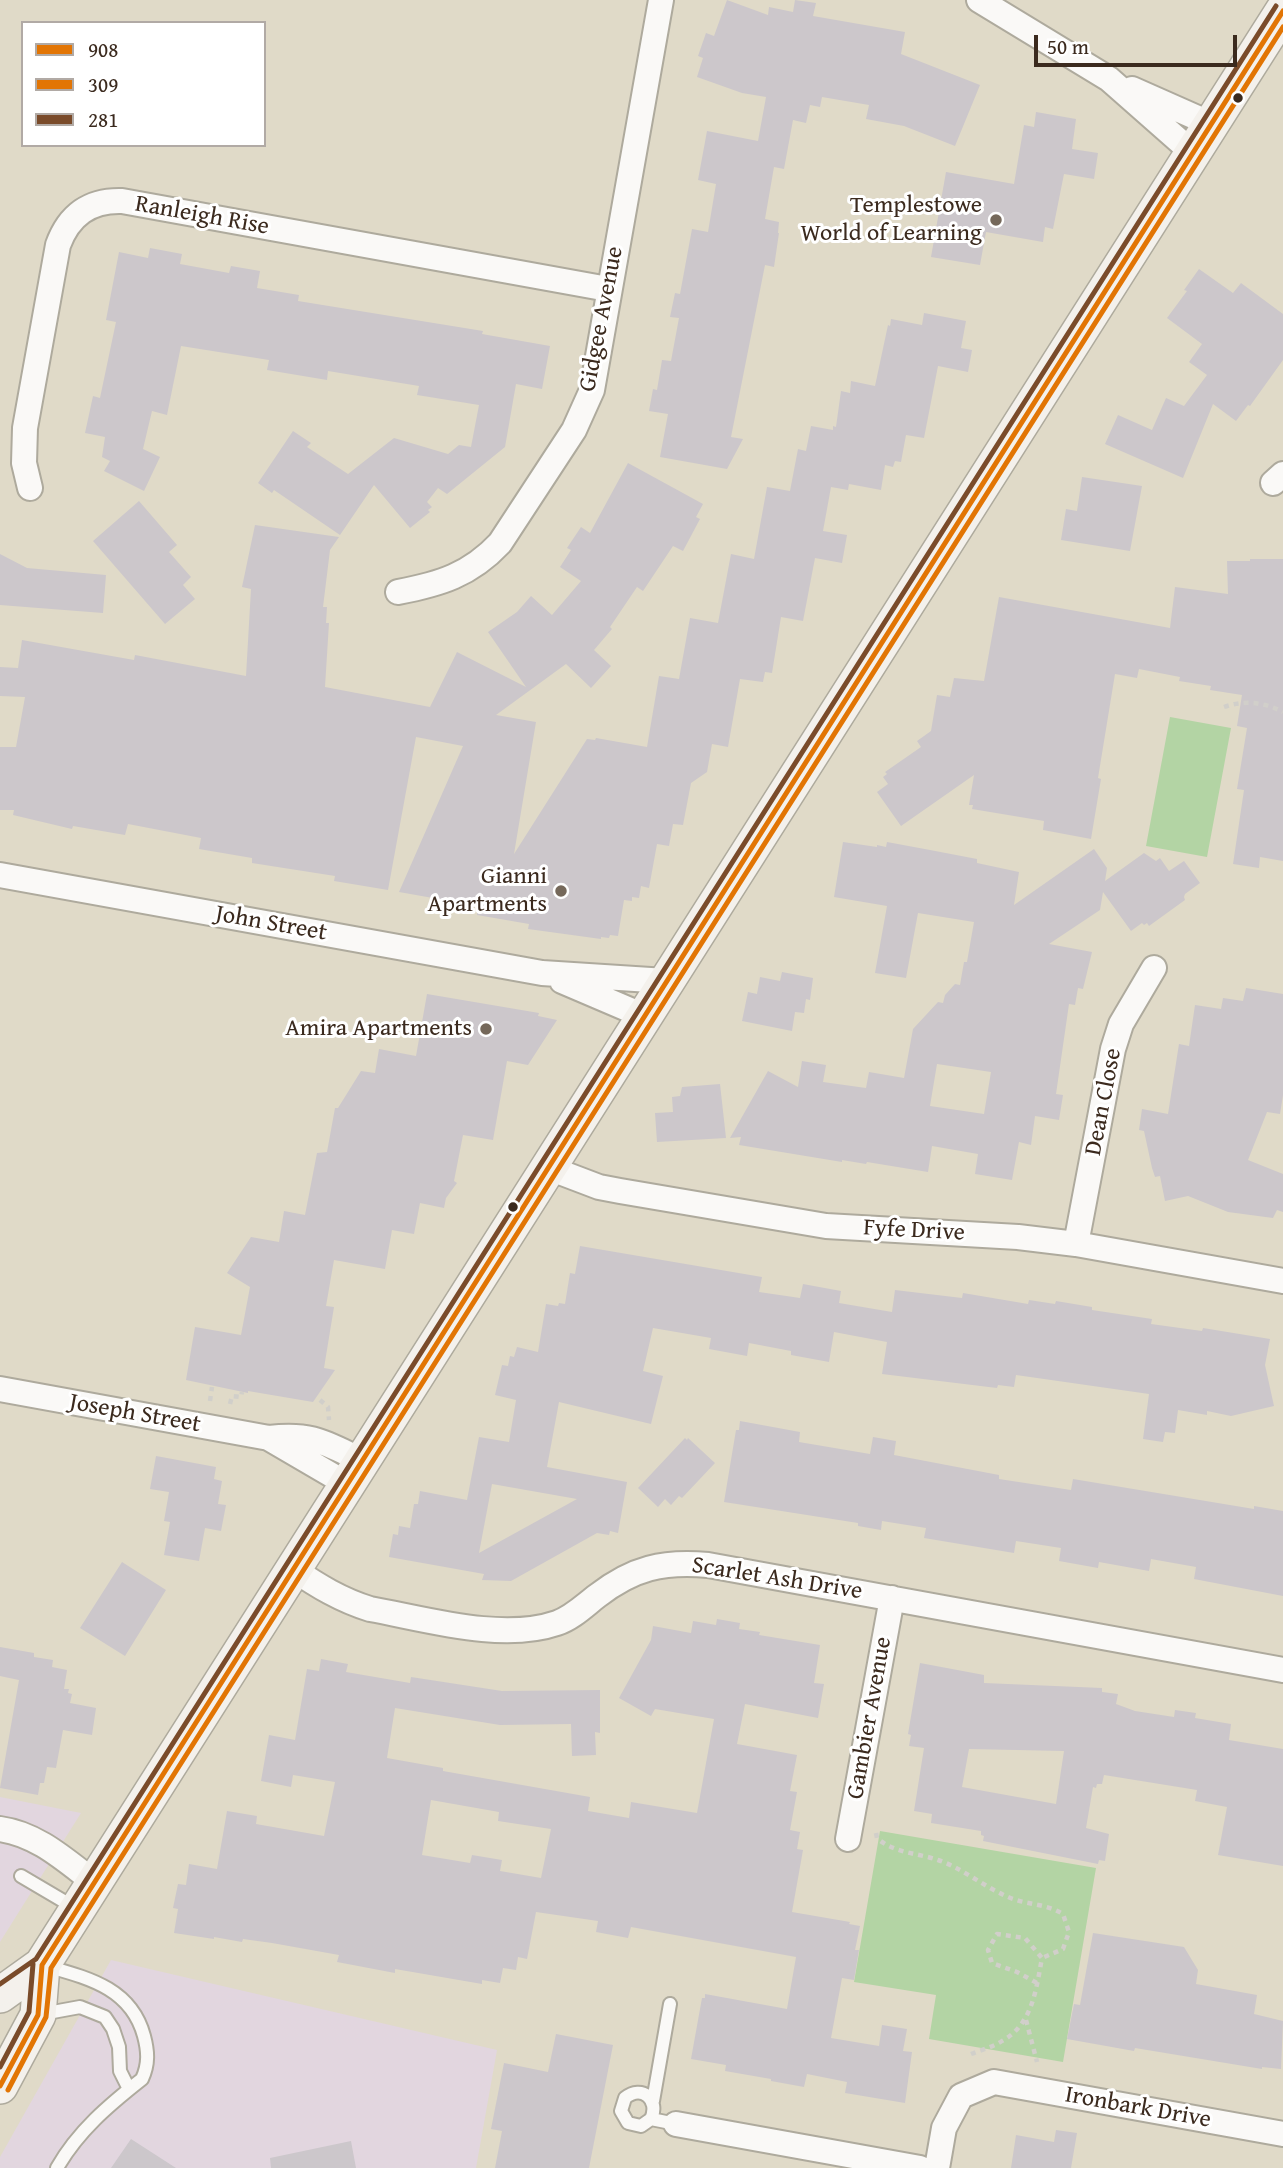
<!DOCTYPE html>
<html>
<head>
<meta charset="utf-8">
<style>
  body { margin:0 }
  #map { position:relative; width:1283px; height:2168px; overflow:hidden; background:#e0dac8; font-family:"Gentium Book Plus",serif }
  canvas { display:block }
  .legend { position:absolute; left:21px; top:21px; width:245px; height:126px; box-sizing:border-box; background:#fff; border:2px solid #b1aaa5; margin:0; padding:9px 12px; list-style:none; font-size:21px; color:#3b2a1e }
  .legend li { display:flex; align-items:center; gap:14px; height:35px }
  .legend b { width:35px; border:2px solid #b1aaa5 }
  .scale { position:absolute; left:1034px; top:35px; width:203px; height:32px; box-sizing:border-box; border:4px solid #3b2a1e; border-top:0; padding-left:9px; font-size:21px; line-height:24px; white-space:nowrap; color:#3b2a1e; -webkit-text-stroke:5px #fff; paint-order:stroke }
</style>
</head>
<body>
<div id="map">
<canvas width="1283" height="2168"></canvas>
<ul class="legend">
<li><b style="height:9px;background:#e27504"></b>908</li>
<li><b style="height:9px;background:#e27504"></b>309</li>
<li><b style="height:9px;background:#7a4b2a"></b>281</li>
</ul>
<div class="scale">50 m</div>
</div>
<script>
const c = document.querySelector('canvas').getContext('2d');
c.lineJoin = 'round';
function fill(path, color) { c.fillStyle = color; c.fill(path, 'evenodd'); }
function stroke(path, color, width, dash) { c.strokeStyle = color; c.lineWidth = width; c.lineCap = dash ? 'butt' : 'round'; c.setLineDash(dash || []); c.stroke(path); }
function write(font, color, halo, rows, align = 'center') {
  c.font = font + ' "Gentium Book Plus",serif'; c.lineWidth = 6; c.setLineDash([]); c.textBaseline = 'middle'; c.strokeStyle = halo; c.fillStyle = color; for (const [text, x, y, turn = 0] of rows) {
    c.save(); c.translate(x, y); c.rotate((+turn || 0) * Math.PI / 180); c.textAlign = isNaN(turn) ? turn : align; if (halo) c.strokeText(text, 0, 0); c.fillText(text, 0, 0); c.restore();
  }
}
const built = new Path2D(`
  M0 1797 81 1813 0 1942Z
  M111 1960 497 2050 476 2168H0V2157Z`);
const green = new Path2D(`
  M1170 717 1231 728 1207 857 1146 846Z
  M880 1831 1096 1868 1063 2062 929 2039 936 1995 854 1982Z`);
const building = new Path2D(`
  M727 0 768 15 769 7 793 12 795 0 816 3 813 16 905 32 901 54 980 85 955 146 904 126 866 119 869 105 822 97 820 107 810 105 806 123 793 120 784 169 774 167 765 219 779 222 778 233H779L774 267 765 265 731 437 743 439 727 469 660 457 668 414 649 411 653 389 657 390 662 360 671 361 679 318 670 317 675 293 680 294 692 229 708 232 716 184 698 180 707 131 758 141 766 97 742 93 697 77 703 58 698 56 706 33 714 36Z
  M1036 112 1076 119 1072 149 1098 153 1094 179 1064 174 1053 229 1045 227 1043 242 986 232 980 265 931 257 946 172 1014 184 1024 125 1034 127Z
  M150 248 182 254 180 264 229 273 231 266 260 271 257 288 299 295 298 301 483 331 482 334 550 346 542 389 516 384 505 447 447 494 438 488 427 502 432 507 428 510 430 512 410 528 374 485 340 535 274 490 272 493 258 483 293 431 311 443 307 447 348 474 394 438 448 454 459 445 471 447 479 405 417 395 419 386 328 371 327 380 267 370 269 360 181 346 167 415 152 411 143 449 160 457 144 491 104 471 110 461 102 457 105 437 85 433 93 396 100 398 116 322 106 320 119 252 148 258Z
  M1199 269 1233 293 1241 283 1283 314V360L1250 406 1248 405 1236 421 1213 404 1183 478 1105 444 1118 415 1152 430 1166 398 1184 406 1207 375 1189 362 1202 344 1167 318 1187 291 1184 290Z
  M924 313 966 321 961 348 972 350 968 372 938 366 924 438 906 435 901 462 895 461 893 467 885 465 881 490 849 484 848 490 831 487 823 531 847 535 842 563 815 558 803 621 781 617 772 673 765 672 763 682 740 679 728 747 712 744 707 772 691 783 683 825 673 824 669 846 657 844 649 888 641 886 639 898 632 897V901L624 900 618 936 610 935 609 938 601 937V939L528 929 529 924 477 915 478 906 399 892 463 746 416 737 388 890 334 881 335 876 252 863V858L199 849 201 838 128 824 125 835 73 826 72 829 13 815 14 810H0V747H16L25 697 0 696V667L18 668 22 640 134 660 135 655 246 676 251 589 242 587 255 525 339 537 330 550 323 607H327L326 623H329L325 687 430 707 457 652 526 687 488 632 517 612 531 596 552 615 581 581 560 567 571 550 567 548 581 527 590 533 628 463 703 504 696 517 700 519 683 551 673 546 643 591 637 587 610 627 612 629 594 650 611 666 591 688 566 664 496 715 536 722 514 854 587 739 595 740 596 738 647 747 659 676 679 679 690 618 718 623 731 554 754 559 767 487 790 491 798 449 806 451 811 426 833 430V426L836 427 841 391 850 393 851 381 875 386 888 325 890 326 891 319 922 325Z
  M1082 477 1142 486 1130 551 1061 540 1066 509 1077 511Z
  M139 501 177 545 169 552 191 577 183 585 195 599 165 624 93 541Z
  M0 554 27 568 106 575 103 613 0 605Z
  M1250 559H1283V861L1260 857 1259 868 1233 864 1244 790 1237 789 1247 728 1237 726 1242 695 1210 690 1211 686 1179 681 1180 677 1139 669 1137 678 1115 674 1098 778 1101 779 1091 839 1043 830 1044 821 972 809 973 805H969L974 775 901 826 877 792 888 784 883 777 887 774 885 772 921 747 917 741 931 731 937 695 950 697 954 678 984 681 999 597 1170 628 1175 587 1228 594 1227 561H1250Z
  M843 842 877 847V845L886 847 887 842 930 850 977 859V863L1019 872 1014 905 1094 849 1107 868 1105 881 1144 853 1156 861 1160 858 1169 871 1184 861 1200 883 1185 894 1184 897 1185 900 1149 926 1147 923 1144 925 1142 923 1131 931 1103 892 1100 910 1049 944 1092 952 1083 989 1078 988 1075 1005 1069 1004 1056 1094 1063 1095 1059 1120 1035 1116 1031 1145 1019 1142 1012 1180 975 1174 978 1154 932 1146 928 1172 867 1162 866 1164 842 1160V1162L739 1145 741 1137 730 1138 768 1071 798 1087 802 1061 826 1065 823 1082 866 1088 869 1072 904 1078 913 1029 938 1002 943 1003 945 995 955 984 960 985 964 962H967L974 922 918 913 906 978 875 973 887 906 834 897ZM937 1064 991 1072 984 1114 930 1106Z
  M782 972 813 978 810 1000 806 999 804 1013 795 1012 792 1031 742 1021 748 992 757 994 760 977 780 981Z
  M1246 988 1283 994V1095L1280 1114 1267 1112 1248 1160 1283 1174V1212L1277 1210 1273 1218 1228 1212 1188 1196 1165 1201 1160 1176 1155 1177 1152 1168 1144 1131 1139 1130 1142 1109 1168 1114 1179 1044 1189 1046 1195 1005 1221 1009 1223 998 1243 1001Z
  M427 994 539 1013 538 1016 557 1020 528 1065 507 1061 493 1140 463 1135 454 1181 457 1183 446 1198 444 1208 420 1203 414 1234 392 1230 385 1269 334 1260 326 1306 334 1307 324 1368 335 1370 313 1402 248 1391V1393L186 1380 195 1327 241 1335 250 1287 227 1273 251 1237 279 1242 284 1211 305 1215 317 1153 327 1152 335 1108H338L361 1071 375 1073 379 1049 416 1056Z
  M720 1084 726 1138 657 1142 655 1113 673 1112 672 1097 680 1096 682 1087Z
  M580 1246 762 1277 759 1292 800 1298 803 1284 841 1291 839 1303 892 1312 895 1290 962 1298 963 1293 1028 1304 1029 1300 1055 1304 1056 1301 1092 1307V1310L1152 1319 1151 1324 1202 1331 1203 1328 1270 1339 1265 1365 1274 1406 1231 1416 1207 1411V1415L1178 1410 1175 1433 1165 1432 1163 1442 1143 1439 1149 1394 1016 1375 1014 1387 998 1385 997 1388 882 1374 887 1342 834 1332 829 1362 791 1355V1351L749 1343 747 1356 709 1349 711 1338 653 1328 643 1371 663 1376 651 1424 559 1402 547 1467 627 1482 618 1533 610 1531 609 1535 597 1533 511 1581 482 1580 484 1574 389 1557 393 1534 398 1535 399 1526 410 1528 414 1504H418L420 1491 467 1500 479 1437 509 1442 516 1400 495 1395 502 1365 508 1366 510 1356 514 1357 517 1347 538 1352 546 1304 558 1306 559 1303 565 1304 570 1273 575 1274ZM492 1484 577 1499 479 1553Z
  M740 1421 800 1432 799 1442 870 1454 873 1437 896 1441 894 1455 999 1475V1479L1071 1490 1073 1479 1254 1509V1506L1283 1511V1596L1194 1579 1196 1567 1151 1559 1149 1571 1099 1562 1098 1568 1059 1561 1061 1548 1016 1541 1014 1553 924 1538 926 1528 882 1521 881 1530 858 1526V1523L724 1502 736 1430H739Z
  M685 1438 687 1440 688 1438 715 1463 682 1498 679 1496 671 1505 665 1499 658 1507 638 1488Z
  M156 1456 216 1467 214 1479 222 1481 218 1504 226 1505 221 1531 205 1528 199 1561 164 1555 170 1522 164 1521 169 1492 150 1489Z
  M122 1562 166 1590 125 1656 80 1628Z
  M717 1619 740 1623 739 1629 760 1632 759 1635 820 1645 814 1683 824 1684 818 1718 745 1704 737 1744 797 1755 790 1791 797 1792 790 1830 800 1832 797 1849 803 1850 792 1912 850 1922 849 1924 860 1926 855 1950H859L854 1980 842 1978 831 2038 879 2046 882 2025 907 2029 903 2051 912 2052 905 2103 845 2093 847 2082 807 2074 804 2087 771 2081V2079L725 2071 726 2065 691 2059 702 1998H705V1994L787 2009 796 1957 631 1927 628 1938 596 1932 598 1921 536 1912 527 1959 518 1957 516 1970 503 1968 500 1983 482 1980V1984L395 1969V1973L337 1962 339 1955 272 1943 243 1939 242 1942 214 1937V1939L174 1933 178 1909 173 1908 178 1884 186 1885 189 1864 217 1869 227 1811 257 1816 256 1824 324 1836 335 1782 293 1775 291 1787 261 1781 269 1735 295 1740 307 1669 319 1671 321 1659 348 1664 346 1672 410 1683 411 1677 502 1691 600 1690V1733L595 1732 596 1755 572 1756 571 1724 500 1725 395 1708 387 1758 443 1768V1771L590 1797 588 1811 629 1818 631 1802 697 1813 714 1719 655 1709 651 1716 619 1698 651 1640 653 1626 691 1633 693 1621 716 1625ZM431 1800 499 1812 498 1821 551 1829 541 1878 500 1871 502 1860 472 1855 470 1863 422 1855Z
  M0 1647 34 1653V1657L53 1660 52 1667 67 1670 64 1689H69L68 1693 72 1694 70 1703 96 1708 92 1735 63 1730 56 1768 47 1767 44 1783H40L38 1795 0 1788 19 1680 0 1676Z
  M920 1663 984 1675V1683L1102 1688V1692L1118 1694 1116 1704 1135 1711 1174 1717 1175 1710 1196 1713 1195 1718 1231 1724 1229 1740 1283 1749V1866L1218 1855 1227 1807 1195 1801 1197 1790 1104 1775 1102 1784H1097L1096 1788 1093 1787 1086 1828 1109 1834 1105 1861 1099 1860 1098 1864 983 1841 984 1836 981 1835V1831L931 1823 932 1814 914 1811 924 1748 909 1746 911 1735 908 1734ZM969 1749 1064 1751 1056 1804 962 1787Z
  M1093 1933 1184 1947 1198 1970 1196 1984 1257 1995 1254 2014 1283 2021 1281 2069 1262 2067V2069L1135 2048 1134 2051 1067 2039 1074 2004 1080 2005Z
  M556 2034 613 2045 589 2168H495L502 2131 491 2129 504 2063 548 2072Z
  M1056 2130 1077 2133 1071 2168H1011L1016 2135 1054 2142Z
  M131 2139 176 2168H111Z
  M351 2141 356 2168H271L270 2158Z`);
const path = new Path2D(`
  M1224 707C1244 700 1264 702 1283 712
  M320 1400 328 1407 329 1420
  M210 1401 212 1387
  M230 1404 232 1396 241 1397 242 1392
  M876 1833 877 1838C893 1853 918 1853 938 1860 960 1867 983 1886 1006 1896 1025 1905 1045 1903 1063 1914L1069 1932 1063 1949 1042 1958
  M1026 2020 1037 2062
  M971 2054C981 2050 993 2047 1002 2041 1033 2024 1036 1989 1042 1958L1025 1938 997 1934 988 1950 992 1963 1017 1972 1037 1983`);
const lane = new Path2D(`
  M21 1876 77 1909
  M46 1966C88 1978 131 1988 144 2036 148 2051 149 2064 142 2079 109 2105 78 2131 57 2168
  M42 2014 80 2007 105 2017 113 2029 119 2047 120 2071 129 2089
  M653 2101 670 2004
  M651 2119 641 2126 628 2123 621 2111 625 2098C642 2084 660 2100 651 2119L676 2124`);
const street = new Path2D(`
  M979 0 1109 79 1193 153
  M1132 89 1211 124
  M1273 483 1283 474
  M30 488 24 463 25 428 58 245C69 215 90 200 122 201L608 289
  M398 592C440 584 470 575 500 543L574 430 592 390 661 0
  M0 875 542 973 666 981
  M562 981 644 1016
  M549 1168 599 1187 620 1191 826 1226 1018 1237 1076 1244 1283 1281
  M1076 1244 1113 1049 1121 1024 1154 968
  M0 1389 269 1438C313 1433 325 1443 363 1461
  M270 1439 347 1484
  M293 1569C318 1586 341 1600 370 1609 426 1619 502 1642 557 1623 572 1618 584 1606 597 1596 633 1568 663 1561 708 1565L1283 1670
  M0 1829C37 1834 65 1860 94 1882
  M848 1839 892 1598
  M676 2124 920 2168
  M937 2168 944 2128 961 2096 994 2082 1283 2134`);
const secondary = new Path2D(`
  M0 1995 42 1965 1283 11
  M0 2086 38 2015 42 1965`);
const bus1 = new Path2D(`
  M0 2086 38 2015 42 1965 1283 11`);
const bus2 = new Path2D(`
  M8 2090 46 2017 51 1968 1283 27`);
const bus3 = new Path2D(`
  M0 1984 36 1959 1276 6
  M0 2067 29 2012 33 1964`);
const markers = [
  [1238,98,6,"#3b2a1e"],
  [996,220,7,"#75685a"],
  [561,891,7,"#75685a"],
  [486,1029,7,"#75685a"],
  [513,1207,6,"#3b2a1e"]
];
const poiNames = [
  ["Templestowe",982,206],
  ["World of Learning",982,234],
  ["Gianni",547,877],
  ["Apartments",547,905],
  ["Amira Apartments",472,1029]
];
const streetNames = [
  ["Ranleigh Rise",202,216,10],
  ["Gidgee Avenue",602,319,-79],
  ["John Street",271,924,10],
  ["Dean Close",1104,1102,-79],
  ["Fyfe Drive",914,1231,3],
  ["Joseph Street",135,1414,10],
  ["Scarlet Ash Drive",777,1579,9],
  ["Gambier Avenue",870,1718,-80],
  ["Ironbark Drive",1138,2108,10]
];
fill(built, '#e2d6df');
fill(green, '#b3d4a4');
fill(building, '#ccc7cb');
stroke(lane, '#aeaa9d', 16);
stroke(street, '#aeaa9d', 28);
stroke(secondary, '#aeaa9d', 38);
stroke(path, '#d1cfca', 4.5, [5, 5]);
stroke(lane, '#faf9f7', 12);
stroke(street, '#faf9f7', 24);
stroke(secondary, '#f4f1ec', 35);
stroke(bus1, '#e27504', 5);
stroke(bus2, '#e27504', 5);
stroke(bus3, '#7a4b2a', 5);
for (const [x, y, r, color] of markers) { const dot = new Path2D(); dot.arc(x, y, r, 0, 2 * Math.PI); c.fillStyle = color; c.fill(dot); stroke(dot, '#fff', 2.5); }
write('24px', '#3b2a1e', '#fff', poiNames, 'right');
write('24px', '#3b2a1e', '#fff', streetNames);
</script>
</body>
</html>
